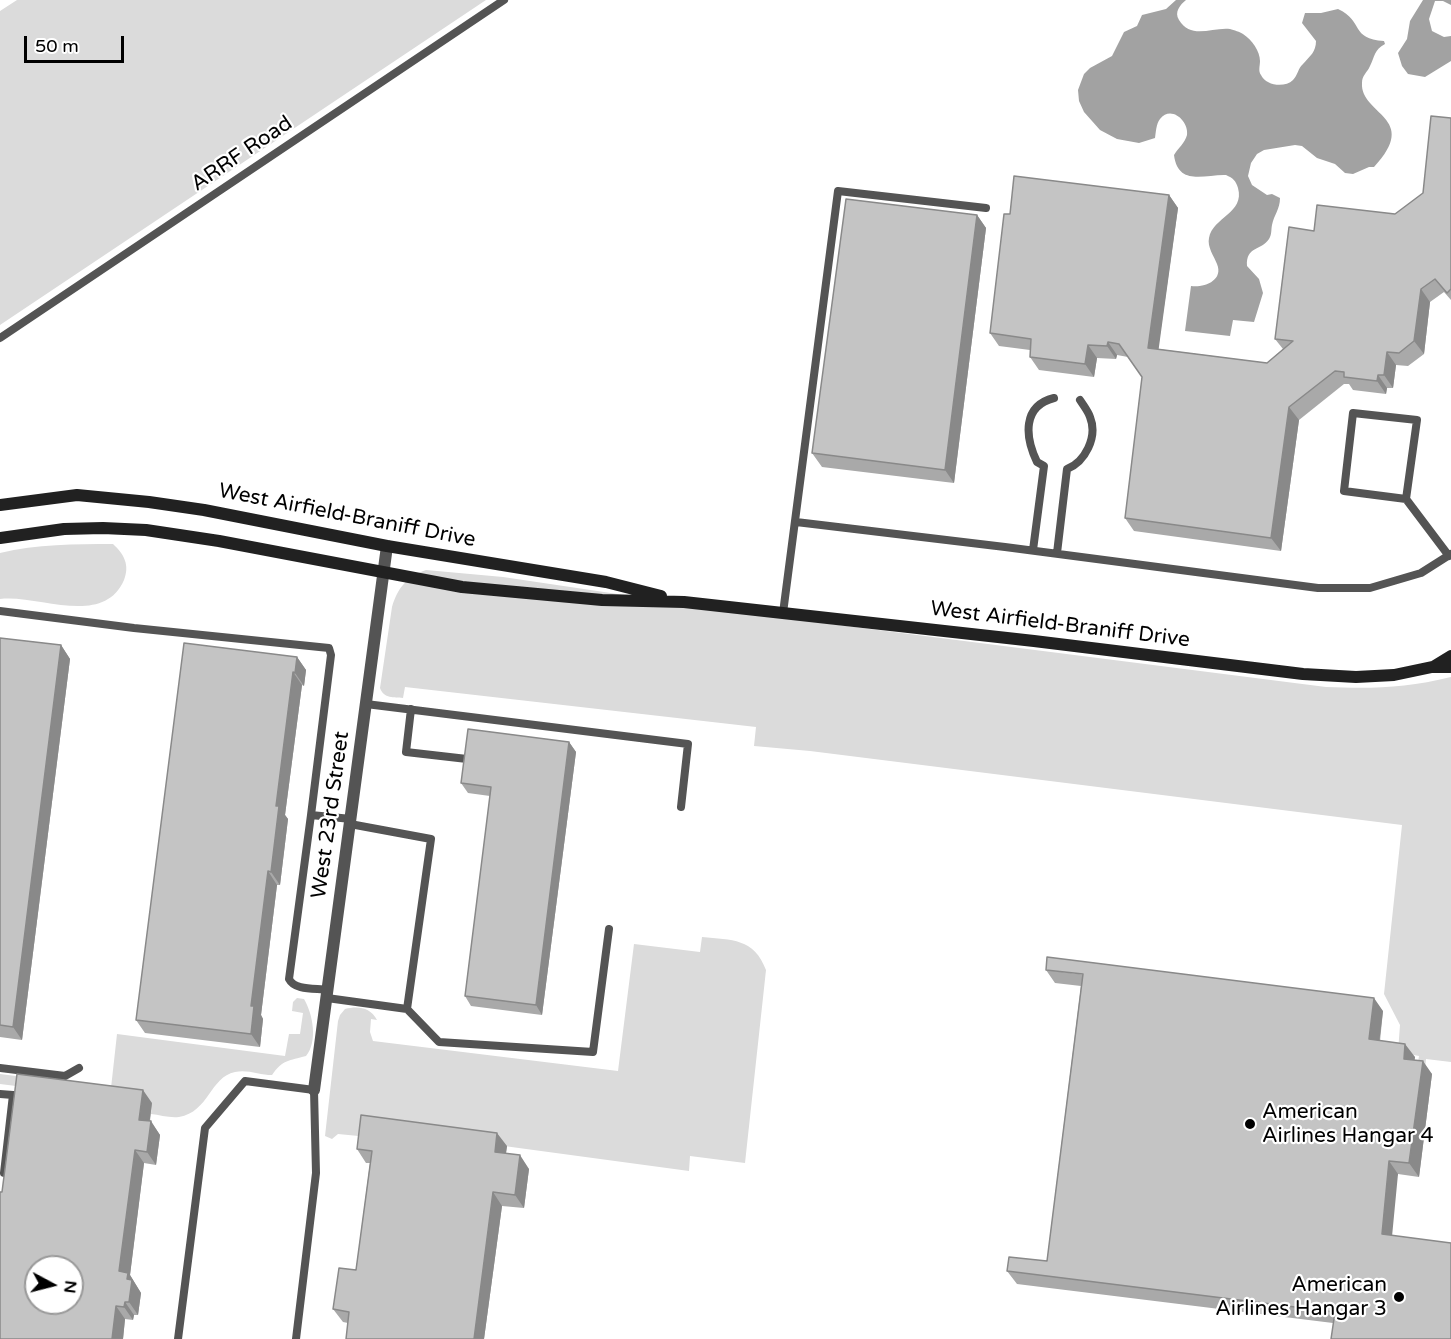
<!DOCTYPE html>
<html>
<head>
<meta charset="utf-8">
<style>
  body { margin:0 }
  #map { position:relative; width:1451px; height:1339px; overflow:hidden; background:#fff; font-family:"Varela Round",sans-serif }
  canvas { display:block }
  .north { position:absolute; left:24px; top:1255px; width:60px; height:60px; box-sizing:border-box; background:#fff; border:2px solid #999; border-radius:50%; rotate:97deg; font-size:16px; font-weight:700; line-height:24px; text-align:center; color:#000 }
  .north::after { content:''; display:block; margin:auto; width:21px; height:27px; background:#000; clip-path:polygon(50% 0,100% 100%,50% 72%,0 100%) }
  .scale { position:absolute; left:24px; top:36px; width:100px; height:27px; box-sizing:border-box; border:3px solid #000; border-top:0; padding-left:8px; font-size:18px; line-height:21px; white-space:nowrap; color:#000; -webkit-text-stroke:4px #fff; paint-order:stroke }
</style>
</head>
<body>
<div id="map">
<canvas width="1451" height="1339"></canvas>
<div class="north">N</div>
<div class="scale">50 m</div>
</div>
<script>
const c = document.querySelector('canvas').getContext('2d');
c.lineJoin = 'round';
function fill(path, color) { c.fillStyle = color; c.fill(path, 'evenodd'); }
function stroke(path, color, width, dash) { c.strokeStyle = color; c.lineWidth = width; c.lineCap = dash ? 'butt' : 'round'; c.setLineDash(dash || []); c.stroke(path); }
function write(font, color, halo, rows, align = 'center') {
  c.font = font + ' "Varela Round",sans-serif'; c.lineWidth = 4.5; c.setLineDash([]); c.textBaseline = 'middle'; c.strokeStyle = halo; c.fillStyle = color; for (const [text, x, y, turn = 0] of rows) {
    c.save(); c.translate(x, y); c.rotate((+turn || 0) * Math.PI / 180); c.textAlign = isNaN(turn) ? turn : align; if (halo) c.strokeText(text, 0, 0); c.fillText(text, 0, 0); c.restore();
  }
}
const green = new Path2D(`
  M17 0H486L0 325V11Z
  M113 544C124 554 130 565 124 580 103 628 38 594 0 599V553C37 544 75 544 113 544Z
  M426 570 503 577 752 614 1326 687C1372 689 1406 688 1451 677V1062L1426 1059 1425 1070 1417 1069 1419 1056 1398 1052 1400 1025 1384 994 1402 825 810 751 754 746 756 727 405 687 403 698C394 697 384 699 380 688L392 607C398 587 407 577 426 570Z
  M702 937C732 940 754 938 766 970L745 1163 690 1156 689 1171 371 1128 369 1137 338 1134 332 1139 325 1136 338 1021 340 1015 345 1009C358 1006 370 1007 377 1020L371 1019 370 1032 373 1041 618 1071 634 944 700 952Z
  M297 998 304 999C313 1014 318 1042 306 1056 289 1061 283 1059 272 1075 260 1075 247 1069 235 1072 210 1077 209 1112 179 1117 169 1118 160 1115 151 1114L152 1103 0 1084V1074L111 1088 117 1034 285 1056 289 1034H300L303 1013 292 1011 293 1002Z`);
const water = new Path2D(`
  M1176 0H1186C1180 5 1174 12 1179 20 1191 40 1212 27 1230 29 1234 30 1240 32 1243 34 1252 40 1260 51 1260 61 1260 66 1258 71 1261 75 1266 86 1285 88 1293 80 1298 75 1298 68 1303 64 1310 56 1316 52 1316 41L1302 23 1305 13H1321L1338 9C1364 21 1350 39 1384 41L1385 44C1374 50 1375 56 1370 66 1367 73 1362 75 1362 83 1360 115 1421 117 1374 167H1369L1353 174 1345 173 1335 164 1317 158 1302 146 1295 145 1264 150 1257 154 1251 163 1248 176 1252 185 1267 195 1272 194 1280 198C1280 209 1274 215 1272 225 1271 230 1272 234 1269 239 1261 251 1246 246 1247 266L1259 279 1263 293 1254 322 1233 320 1230 336 1185 331 1191 286C1203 288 1224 281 1217 264 1214 256 1207 247 1209 238 1213 217 1245 213 1238 188 1236 181 1233 178 1226 175 1206 174 1178 187 1174 155 1178 148 1185 143 1187 135 1189 121 1171 105 1160 119 1156 124 1156 132 1155 138L1139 143 1117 139 1100 130 1084 112 1079 101 1078 90 1084 74 1090 68 1112 56 1124 32 1137 26 1142 15 1166 9Z
  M1423 0H1451V5L1443 1H1435L1429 19 1432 31 1444 37 1451 36V61L1425 77 1408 74 1402 66 1398 53 1407 39 1410 21Z`);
const lane = new Path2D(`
  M0 338 504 0
  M1406 499 1344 491 1353 413 1417 420 1406 499 1449 556
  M796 522 1005 547 1318 588H1370L1421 573 1451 554
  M1033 550 1044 466 1037 462C1025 437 1022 406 1054 398
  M1057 553 1067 469C1085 462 1098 437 1090 417 1088 411 1083 405 1080 400
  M0 611 134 628 329 648 331 655 311 815 351 819
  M783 613 838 191 986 208
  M366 704 688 744 681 807
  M411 709 406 752 467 759
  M311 815 289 979C295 991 316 988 328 990
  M327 998 407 1009 431 839 350 824
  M407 1009 439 1042 593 1052 609 929
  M0 1068 65 1076 79 1068
  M0 1094 13 1095 4 1173
  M178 1339 205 1128 245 1081 314 1090 316 1173 296 1339`);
const street = new Path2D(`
  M314 1090 387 546`);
const secondary = new Path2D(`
  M0 505 77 495 149 502 204 510 387 546 606 582 661 596
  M0 538 64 529 103 528 146 530 219 541 462 587 602 600 684 602 1034 641 1303 674 1356 677 1394 675 1432 667H1451
  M1433 667 1451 656`);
const wall = new Path2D(`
  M1451 118V300L1444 292 1430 302 1424 354 1408 366 1396 365 1393 388H1387L1386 394 1353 390 1349 384H1344L1299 420 1281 551 1134 531 1125 518 1142 377 1128 357 1117 355 1116 359 1097 358 1094 377 1039 370 1030 357V350L999 346 990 333 1010 214 1169 195 1178 208 1158 349 1267 363 1283 349 1275 339 1314 231 1395 214 1423 193Z
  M977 215 986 228 954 483 822 467 812 453Z
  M0 638 61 645 70 659 22 1040 0 1037Z
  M297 657 306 670 304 686 302 685 285 815 288 819 280 885H277L261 1015 263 1019 260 1047 145 1033 136 1020Z
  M569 742 576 752 542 1015 471 1006 465 996 490 796 468 793 461 783Z
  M1046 970 1383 1011 1380 1041 1415 1057 1414 1060 1432 1074 1419 1177 1398 1174 1333 1323 1017 1284 1007 1271 1047 1261 1081 986 1055 983Z
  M152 1103 150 1121 160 1135 156 1165 144 1163 130 1275 141 1293 138 1315H134L133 1320 125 1319 123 1339H0Z
  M507 1146 506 1154 529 1169 524 1208 502 1206 484 1339H346L348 1323 343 1322 333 1309 356 1270 370 1163H366L357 1149Z`);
const shadedWall = new Path2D(`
  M1169 195 1178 208 1157 361 1148 348Z
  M977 215 986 228 954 483 945 470Z
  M1421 289 1430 302 1424 354 1414 341Z
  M1108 342 1117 355 1116 359 1107 346Z
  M1088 345 1097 358 1094 377 1085 364Z
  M1387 352 1396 365 1393 388 1384 375Z
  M1378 375 1387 388 1386 394 1377 381Z
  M1289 407 1299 420 1281 551 1271 538Z
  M61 645 70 659 22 1040 13 1027Z
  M297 657 306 670 304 686 295 673Z
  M293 672 302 685 285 815 288 819 280 885 271 872 276 806Z
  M569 742 576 752 542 1015 536 1005Z
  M268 871 277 885 261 1015 263 1019 260 1047 251 1034V1006Z
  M1374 998 1383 1011 1378 1052 1369 1039Z
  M1405 1044 1415 1057 1413 1072 1404 1059Z
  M1423 1061 1432 1074 1419 1177 1409 1163Z
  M143 1090 152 1103 148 1133 139 1120Z
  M151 1121 160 1135 156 1165 147 1152Z
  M497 1133 507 1146 504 1165 495 1152Z
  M135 1150 144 1163 130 1275 141 1293 138 1315 129 1302 119 1271Z
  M520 1155 529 1169 524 1208 515 1195Z
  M1389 1161 1398 1174 1391 1247 1382 1234Z
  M493 1192 502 1206 484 1339H474Z
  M125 1302 134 1315 133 1320 124 1307Z
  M116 1306 125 1319 123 1339H112Z`);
const building = new Path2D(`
  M1431 116 1451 118V289L1447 293 1435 279 1421 289 1414 341 1399 353 1387 352 1384 375H1378L1377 381 1344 377V372L1335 371 1289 407 1271 538 1125 518 1142 377 1119 344 1108 342 1107 346 1088 345 1085 364 1030 357 1031 339 990 333 1004 214H1010L1014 176 1169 195 1148 348 1267 363 1293 341 1275 339 1289 227 1314 231 1317 205 1395 214 1423 193Z
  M846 199 977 215 945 470 812 453Z
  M0 638 61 645 13 1027 0 1025Z
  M184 643 297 657 295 673 293 672 276 806H279L271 872 268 871 251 1006H254L251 1034 136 1020Z
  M468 729 569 742 536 1005 465 996 491 787 461 783Z
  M1047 957 1374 998 1369 1039 1405 1044 1404 1059 1423 1061 1409 1163 1389 1161 1382 1234 1451 1243V1339H1331L1335 1312 1007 1271 1009 1257 1047 1261 1083 974 1046 970Z
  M17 1074 143 1090 139 1120 151 1121 147 1152 135 1150 119 1271 128 1273 127 1279 132 1280 129 1302H125L124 1307 116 1306 112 1339H0V1192H2ZM36 1267H72V1303H36Z
  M361 1115 497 1133 495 1152 520 1155 515 1195 493 1192 474 1339H346L349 1312 333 1309 339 1268 356 1270 372 1151 357 1149Z`);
const markers = [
  [1250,1124,6,"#000"],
  [1399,1297,6,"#000"]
];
const streetNames = [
  ["ARRF Road",242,154,-34],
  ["West Airfield-Braniff Drive",347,516,11],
  ["West Airfield-Braniff Drive",1060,625,7],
  ["West 23rd Street",331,815,-82]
];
const poiNames = [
  ["American",1262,1112],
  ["Airlines Hangar 4",1262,1136],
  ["American",1387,1285,"right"],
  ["Airlines Hangar 3",1387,1309,"right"]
];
fill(green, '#dbdbdb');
fill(water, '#a2a2a2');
stroke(lane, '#545454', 8);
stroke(street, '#545454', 12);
stroke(secondary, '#212121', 12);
fill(wall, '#a9a9a9');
fill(shadedWall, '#898989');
fill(building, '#c4c4c4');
stroke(building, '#898989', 1.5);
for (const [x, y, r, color] of markers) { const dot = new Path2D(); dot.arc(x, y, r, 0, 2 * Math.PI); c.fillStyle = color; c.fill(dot); stroke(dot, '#fff', 2); }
write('21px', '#000', '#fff', streetNames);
write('21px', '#000', '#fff', poiNames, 'left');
</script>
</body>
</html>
